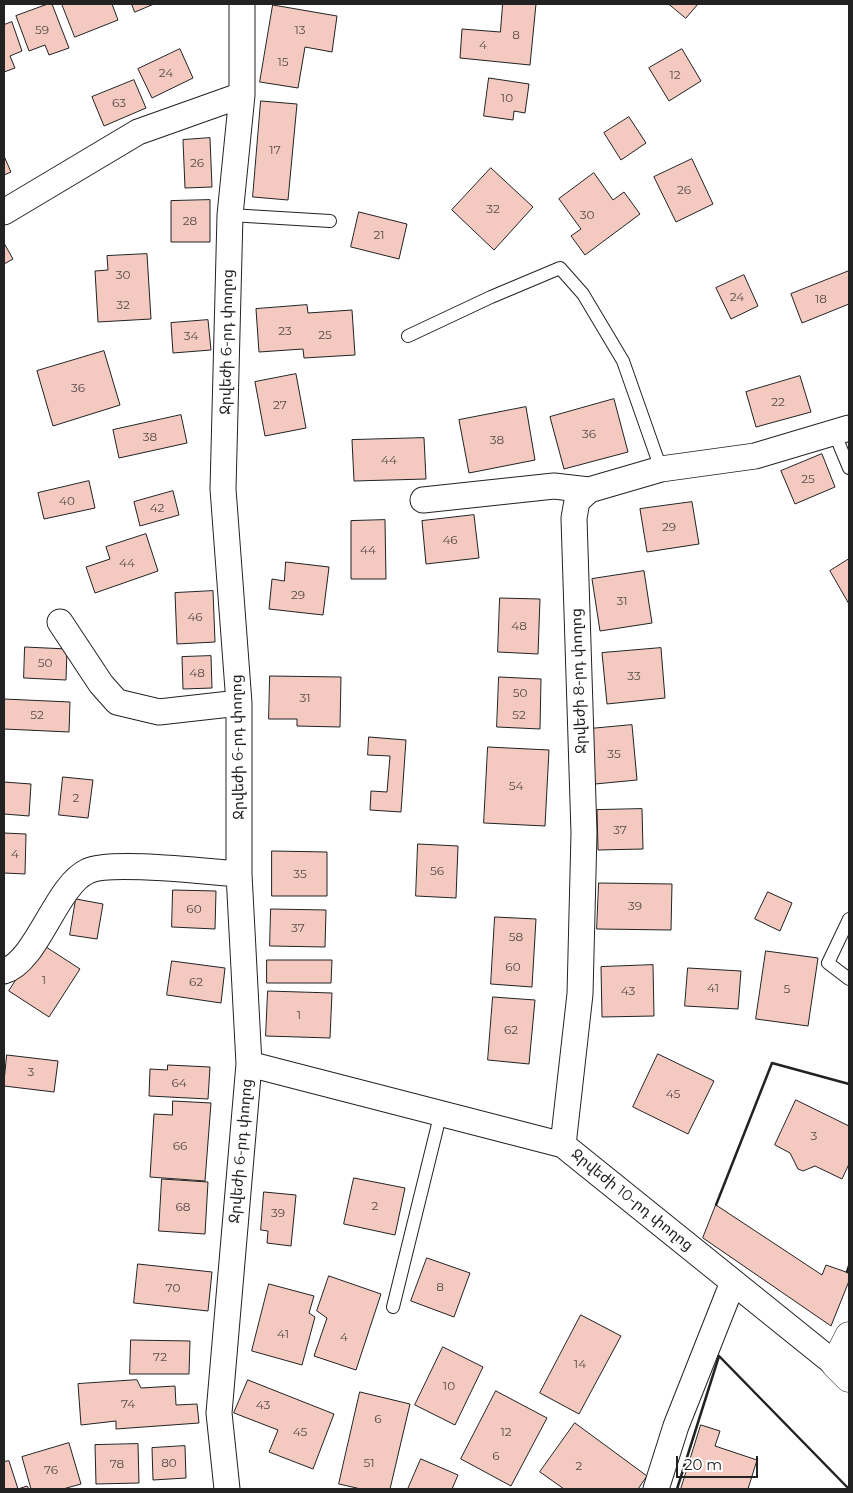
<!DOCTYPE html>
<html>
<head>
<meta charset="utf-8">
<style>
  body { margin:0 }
  #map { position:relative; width:853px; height:1493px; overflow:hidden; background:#fff; font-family:Montserrat,sans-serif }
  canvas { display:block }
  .frame { position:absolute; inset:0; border:5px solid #222; pointer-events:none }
  .scale { position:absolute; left:676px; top:1456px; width:82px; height:22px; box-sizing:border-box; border:2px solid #222; border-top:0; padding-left:6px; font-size:15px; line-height:18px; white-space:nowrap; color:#222; -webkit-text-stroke:4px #fff; paint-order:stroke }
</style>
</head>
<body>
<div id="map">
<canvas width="853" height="1493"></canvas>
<div class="frame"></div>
<div class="scale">20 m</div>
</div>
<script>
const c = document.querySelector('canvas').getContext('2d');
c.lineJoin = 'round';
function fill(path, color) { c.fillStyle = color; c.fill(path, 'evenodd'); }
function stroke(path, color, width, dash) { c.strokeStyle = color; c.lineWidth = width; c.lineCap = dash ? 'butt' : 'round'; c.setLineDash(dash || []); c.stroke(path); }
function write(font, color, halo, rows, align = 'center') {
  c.font = font + ' Montserrat,"Noto Sans Armenian",sans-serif'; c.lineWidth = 4; c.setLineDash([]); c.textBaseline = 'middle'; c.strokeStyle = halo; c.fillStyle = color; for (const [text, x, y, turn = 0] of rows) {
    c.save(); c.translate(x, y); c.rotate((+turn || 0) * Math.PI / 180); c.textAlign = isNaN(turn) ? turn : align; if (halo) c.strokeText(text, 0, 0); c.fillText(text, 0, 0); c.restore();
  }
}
const building = new Path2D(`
  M48 4H52L69 48 49 55 45 45 29 51 16 16Z
  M62 4H112L118 20 75 37Z
  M132 4H154L135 12Z
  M503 4H536L530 65 460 58 462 29 500 32Z
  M669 4H698L686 18Z
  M273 5 337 16 332 52 305 47 298 88 260 82Z
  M12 22 22 51 10 56 15 68 4 72V25Z
  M180 49 193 78 152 98 138 69Z
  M682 49 701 81 669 101 649 68Z
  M489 78 529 84 525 113 514 111 513 120 484 116Z
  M134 80 146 108 104 126 92 97Z
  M261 101 297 104 288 200 253 197Z
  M629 117 646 143 621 160 604 133Z
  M210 138 212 187 185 188 183 140Z
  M4 156 11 172 4 175Z
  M692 159 713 204 676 222 654 177Z
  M491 168 533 207 494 250 452 210Z
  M594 173 613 200 624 192 640 214 585 255 571 236 581 229 559 199Z
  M210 200V242H171V201Z
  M359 212 407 224 399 259 351 247Z
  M4 243 13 259 4 264Z
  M147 254 151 319 98 322 95 271 108 270 107 256Z
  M849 271V304L802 323 791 294Z
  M744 275 758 306 731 319 716 288Z
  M307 305 308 313 352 310 355 355 304 358 303 349 259 352 256 309Z
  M208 320 211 350 173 353 171 323Z
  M104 351 120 405 53 426 37 371Z
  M296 374 306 428 265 436 255 382Z
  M800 376 811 412 756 427 746 392Z
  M614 399 628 452 564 469 550 417Z
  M526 407 535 460 469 473 459 420Z
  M181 415 187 443 119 458 113 430Z
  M424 438 426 479 354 481 352 440Z
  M822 454 835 487 795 504 781 471Z
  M89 481 95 508 44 519 38 493Z
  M173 491 179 515 140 526 134 502Z
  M692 502 699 544 647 552 640 509Z
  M474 515 479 558 426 564 422 521Z
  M385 520 386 579H351V521Z
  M146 534 158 571 95 593 86 567 110 559 106 547Z
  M849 559V604L830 571Z
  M286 562 329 567 323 615 269 609 272 579 284 581Z
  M644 571 652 623 600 631 592 579Z
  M213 591 215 642 177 644 175 593Z
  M500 598 540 599 538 654 498 652Z
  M25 647 67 649 66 680 24 678Z
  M661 648 665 698 607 704 602 653Z
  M211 656 212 688 183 689 182 657Z
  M270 676 341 677 340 727 297 726V719H269Z
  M499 677 541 679 540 729 497 727Z
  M4 699 70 702 69 732 4 729Z
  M632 725 637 780 595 784 589 729Z
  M369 737 406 740 401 812 370 810 371 791 387 792 390 756 368 755Z
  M488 747 549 750 545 826 484 823Z
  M63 777 93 780 88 818 59 815Z
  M4 782 31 784 29 816 4 814Z
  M642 809 643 849 598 850 597 810Z
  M4 833 26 834 25 874 4 873Z
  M418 844 458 846 456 898 416 896Z
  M272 851 327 852V896H272Z
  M599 883 672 884 671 930 597 929Z
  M173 890 216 891 215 929 172 927Z
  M768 892 792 903 780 931 755 919Z
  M76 899 103 904 97 939 70 935Z
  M271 909 326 910 325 947 270 946Z
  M495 917 536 919 532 987 491 984Z
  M40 943 80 969 49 1017 9 991Z
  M766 951 818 958 808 1026 756 1019Z
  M267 960H332L331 983H267Z
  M172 961 225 968 221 1003 167 995Z
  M653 965 654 1016 602 1017 601 967Z
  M688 968 741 971 738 1009 685 1006Z
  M268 991 332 993 330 1038 266 1036Z
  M493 997 535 1000 529 1064 488 1060Z
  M658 1054 714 1081 688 1134 633 1107Z
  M7 1055 58 1061 54 1092 4 1086Z
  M168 1065 210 1067 208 1099 149 1096 150 1069 167 1070Z
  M796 1100 849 1126V1164L842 1179 815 1166 803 1171 798 1169 790 1153 775 1145Z
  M173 1101 211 1103 205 1181 150 1177 154 1114 172 1115Z
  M354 1178 405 1188 395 1235 344 1224Z
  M162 1179 208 1182 205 1234 159 1231Z
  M264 1192 296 1195 291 1246 267 1243 268 1231 261 1230Z
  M716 1205 822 1275 826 1265 849 1273V1281L831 1326 703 1238Z
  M427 1258 470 1273 454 1317 411 1301Z
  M138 1264 212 1272 208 1311 134 1303Z
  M329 1276 381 1294 356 1370 314 1356 327 1318 317 1311Z
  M269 1284 314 1296 309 1313 315 1317 302 1365 252 1351Z
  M581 1315 621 1336 579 1414 540 1393Z
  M131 1340 190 1341 189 1374H130Z
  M443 1347 483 1367 455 1425 415 1405Z
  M137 1380 141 1388 175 1386 176 1405 197 1404 199 1423 116 1429V1421L81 1425 78 1384Z
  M248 1380 334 1414 313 1469 269 1452 278 1430 234 1413Z
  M496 1391 547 1418 511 1486 461 1459Z
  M360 1392 410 1404 390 1489H361L339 1484Z
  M575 1423 647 1476 638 1489H564L540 1472Z
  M701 1425 720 1431 715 1446 757 1460 748 1489H681Z
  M69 1443 81 1484 63 1489H31L22 1457Z
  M138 1444 139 1483 96 1484 95 1445Z
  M185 1446 186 1478 153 1480 152 1448Z
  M421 1459 458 1475 452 1489H408Z
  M9 1461 18 1489 27 1486 29 1489H4V1462Z`);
const service = new Path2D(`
  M230 215 330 221
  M408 336 491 297 560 268 583 294 623 361 661 469
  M834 432 849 468
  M849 919 828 963 849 979
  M393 1307 441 1112`);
const minor = new Path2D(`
  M4 212 138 132 242 95
  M423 500 554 486 589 490
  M60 622 101 684 117 702 159 712 239 703
  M4 971C37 962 56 885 88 871 111 860 209 872 239 874
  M249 1064 563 1145 835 1364
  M563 1145 580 994 584 833 574 518 577 501 589 490 661 469 755 456 849 428
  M227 1489 219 1413 249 1064 239 874V703L223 489 230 215 242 95V4
  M656 1489 676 1426 733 1282`);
const tertiary = new Path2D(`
  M849 1336 835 1364 849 1378`);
const wall = new Path2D(`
  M716 1205 772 1063 849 1084
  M847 1272 849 1266
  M677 1489 719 1356 849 1489`);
const numberNames = [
  ["59",42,30],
  ["13",300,30],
  ["8",516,35],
  ["4",483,45],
  ["15",283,62],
  ["24",166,73],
  ["12",675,75],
  ["10",507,98],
  ["63",119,103],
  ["17",275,150],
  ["26",197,163],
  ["26",684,190],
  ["32",493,209],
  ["30",587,215],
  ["28",190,221],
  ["21",379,235],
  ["30",123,275],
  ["24",737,297],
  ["18",821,299],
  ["32",123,305],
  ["23",285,331],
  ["25",325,335],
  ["34",191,336],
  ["36",78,388],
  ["22",778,402],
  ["27",280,405],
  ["36",589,434],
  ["38",150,437],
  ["38",497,440],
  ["44",389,460],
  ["25",808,479],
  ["40",67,501],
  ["42",157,508],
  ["29",669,527],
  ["46",450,540],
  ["44",368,550],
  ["44",127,563],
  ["29",298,595],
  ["31",622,601],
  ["46",195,617],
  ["48",519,626],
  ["50",45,663],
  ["48",197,673],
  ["33",634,676],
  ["50",520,693],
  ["31",305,698],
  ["52",37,715],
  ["52",519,715],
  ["35",614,754],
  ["54",516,786],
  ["2",76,798],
  ["37",620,830],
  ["4",15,854],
  ["56",437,871],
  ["35",300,874],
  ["39",635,906],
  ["60",194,909],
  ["37",298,928],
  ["58",516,937],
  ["60",513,967],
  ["1",44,980],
  ["62",196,982],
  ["41",713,988],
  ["5",787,989],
  ["43",628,991],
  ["1",299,1015],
  ["62",511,1030],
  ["3",31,1072],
  ["64",179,1083],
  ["45",673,1094],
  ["3",814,1136],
  ["66",180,1146],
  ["2",375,1206],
  ["68",183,1207],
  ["39",278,1213],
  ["8",440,1287],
  ["70",173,1288],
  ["41",283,1334],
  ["4",344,1337],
  ["72",160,1357],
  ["14",580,1364],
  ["10",449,1386],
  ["74",128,1404],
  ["43",263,1405],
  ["6",378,1419],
  ["45",300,1432],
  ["12",506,1432],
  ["6",496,1456],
  ["80",169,1463],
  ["51",369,1463],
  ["78",117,1464],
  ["2",579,1466],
  ["76",51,1470]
];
const streetNames = [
  ["Ջրվեժի 6-րդ փողոց",227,342,-89],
  ["Ջրվեժի 8-րդ փողոց",579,681,-92],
  ["Ջրվեժի 6-րդ փողոց",238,747,-91],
  ["Ջրվեժի 6-րդ փողոց",241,1151,-85],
  ["Ջրվեժի 10-րդ փողոց",632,1200,39]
];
fill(building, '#f3c9c0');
stroke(building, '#222', 1);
stroke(service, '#222', 14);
stroke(minor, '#222', 27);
stroke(tertiary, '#222', 29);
stroke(service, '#fff', 12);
stroke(minor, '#fff', 25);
stroke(tertiary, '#fff', 28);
stroke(wall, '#222', 2.5);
write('12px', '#564c4a', null, numberNames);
write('15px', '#222', '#fff', streetNames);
</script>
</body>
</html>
